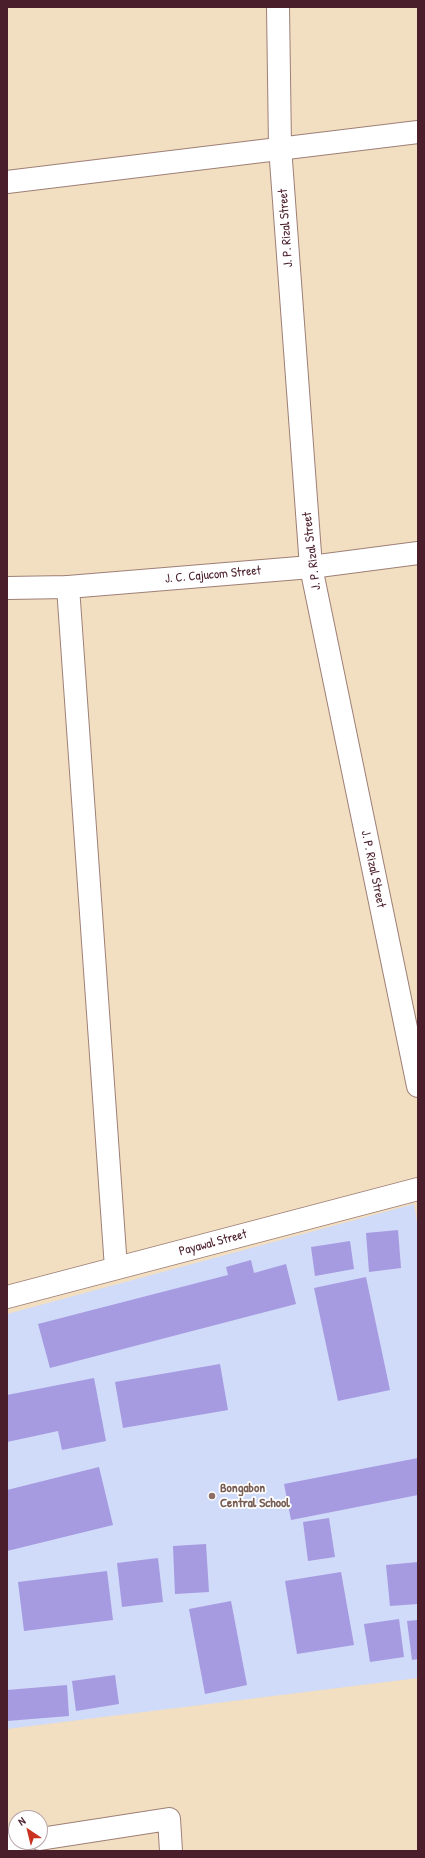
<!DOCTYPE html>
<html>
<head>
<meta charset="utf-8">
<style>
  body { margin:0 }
  #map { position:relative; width:425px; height:1858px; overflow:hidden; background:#f2dfc1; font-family:"Patrick Hand",sans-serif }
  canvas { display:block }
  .frame { position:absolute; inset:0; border:8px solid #4a1f2b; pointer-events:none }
  .north { position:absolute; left:8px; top:1810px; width:40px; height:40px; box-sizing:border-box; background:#fff; border:1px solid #b7a5aa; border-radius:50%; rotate:325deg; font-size:11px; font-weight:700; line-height:16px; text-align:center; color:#4a1f2b }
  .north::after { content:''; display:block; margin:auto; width:14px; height:18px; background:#c8321e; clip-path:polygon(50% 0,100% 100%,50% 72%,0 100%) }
</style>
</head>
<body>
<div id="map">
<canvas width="425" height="1858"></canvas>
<div class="frame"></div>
<div class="north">N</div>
</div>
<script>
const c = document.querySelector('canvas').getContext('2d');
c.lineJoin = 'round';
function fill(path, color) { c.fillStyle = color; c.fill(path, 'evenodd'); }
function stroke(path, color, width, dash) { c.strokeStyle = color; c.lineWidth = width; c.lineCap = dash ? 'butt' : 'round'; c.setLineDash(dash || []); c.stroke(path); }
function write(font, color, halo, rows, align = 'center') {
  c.font = font + ' "Patrick Hand",sans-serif'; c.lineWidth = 3.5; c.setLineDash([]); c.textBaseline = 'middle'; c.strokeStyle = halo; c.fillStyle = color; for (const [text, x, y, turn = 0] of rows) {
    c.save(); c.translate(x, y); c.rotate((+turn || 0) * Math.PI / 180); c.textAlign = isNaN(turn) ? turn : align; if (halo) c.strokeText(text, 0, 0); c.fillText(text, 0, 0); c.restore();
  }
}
const built = new Path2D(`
  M414 1204 418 1228V1678L7 1729V1314Z`);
const building = new Path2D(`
  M398 1230 401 1268 369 1272 366 1233Z
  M350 1241 354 1269 315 1276 311 1247Z
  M251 1260 254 1273 286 1264 296 1304 50 1368 38 1324 228 1275 226 1267Z
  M366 1277 390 1390 338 1401 314 1288Z
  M220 1364 228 1410 123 1428 115 1382Z
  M94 1378 106 1441 62 1450 58 1431 7 1442V1395Z
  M418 1458V1495L291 1520 284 1484Z
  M99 1467 113 1525 7 1551V1490Z
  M329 1518 335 1557 308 1561 303 1522Z
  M206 1544 209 1592 175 1594 173 1546Z
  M158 1558 163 1602 122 1607 117 1563Z
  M418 1562V1604L390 1606 386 1565Z
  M107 1571 113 1620 24 1631 18 1582Z
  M341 1572 354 1645 297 1654 285 1581Z
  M231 1601 247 1685 205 1694 189 1609Z
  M399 1619 404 1657 370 1662 364 1624Z
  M418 1620V1659L412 1660 407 1621Z
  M115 1675 119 1704 76 1711 72 1681Z
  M67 1685 69 1716 7 1721V1690Z`);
const minor = new Path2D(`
  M7 182 418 132
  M311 567 418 553
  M68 587 116 1268
  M7 1297 418 1189
  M40 1839 169 1819 171 1851
  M7 1844 23 1842`);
const tertiary = new Path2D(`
  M7 588 68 587 311 567`);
const secondary = new Path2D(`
  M278 7 280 147 311 567 418 1086`);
const markers = [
  [212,1496,4,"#8d6e63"]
];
const streetNames = [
  ["J. P. Rizal Street",286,228,-94],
  ["J. P. Rizal Street",312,551,-97],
  ["J. C. Cajucom Street",213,575,-5],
  ["J. P. Rizal Street",373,869,78],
  ["Payawal Street",213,1243,-15]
];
const educationNames = [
  ["Bongabon",220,1489],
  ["Central School",220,1504]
];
fill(built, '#d0daf9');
fill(building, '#a69ae1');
stroke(minor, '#9e7f76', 24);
stroke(tertiary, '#9e7f76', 24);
stroke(secondary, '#9e7f76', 24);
stroke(minor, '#fff', 22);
stroke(tertiary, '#fff', 22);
stroke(secondary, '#fff', 22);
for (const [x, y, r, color] of markers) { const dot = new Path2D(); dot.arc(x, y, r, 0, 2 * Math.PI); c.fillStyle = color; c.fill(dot); stroke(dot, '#fff', 1.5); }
write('13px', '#4a1f2b', '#fff', streetNames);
write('bold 13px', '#785e54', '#fff', educationNames, 'left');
</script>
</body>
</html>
